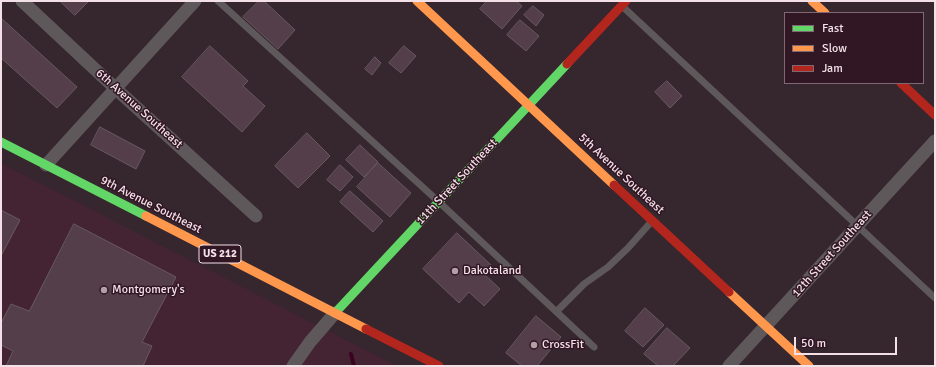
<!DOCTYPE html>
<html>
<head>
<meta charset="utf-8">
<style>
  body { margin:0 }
  #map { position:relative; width:936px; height:367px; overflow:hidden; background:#36262e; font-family:Signika,sans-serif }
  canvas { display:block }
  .frame { position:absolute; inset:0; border:2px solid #f4e1e8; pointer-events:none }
  .legend { position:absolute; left:784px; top:12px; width:140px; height:72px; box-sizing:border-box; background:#311723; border:1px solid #7f6872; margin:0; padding:5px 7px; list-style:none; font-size:12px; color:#f4e1e8 }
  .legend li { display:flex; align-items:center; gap:8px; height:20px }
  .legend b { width:20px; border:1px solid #7f6872 }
  .scale { position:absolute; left:794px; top:337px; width:103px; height:18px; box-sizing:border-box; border:2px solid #f4e1e8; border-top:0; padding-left:5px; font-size:12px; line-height:14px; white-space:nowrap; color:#f4e1e8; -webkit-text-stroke:3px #311723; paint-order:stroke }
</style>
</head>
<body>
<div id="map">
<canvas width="936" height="367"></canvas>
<div class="frame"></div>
<ul class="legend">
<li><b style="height:5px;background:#63d668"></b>Fast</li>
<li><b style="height:5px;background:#ff974d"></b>Slow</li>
<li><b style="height:5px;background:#b3261e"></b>Jam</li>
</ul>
<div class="scale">50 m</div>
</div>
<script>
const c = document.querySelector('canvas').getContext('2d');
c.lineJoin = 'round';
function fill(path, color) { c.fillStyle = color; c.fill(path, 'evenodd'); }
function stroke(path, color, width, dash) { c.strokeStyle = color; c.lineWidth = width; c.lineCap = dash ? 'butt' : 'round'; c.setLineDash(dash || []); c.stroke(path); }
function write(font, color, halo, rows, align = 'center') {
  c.font = font + ' Signika,sans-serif'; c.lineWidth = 3; c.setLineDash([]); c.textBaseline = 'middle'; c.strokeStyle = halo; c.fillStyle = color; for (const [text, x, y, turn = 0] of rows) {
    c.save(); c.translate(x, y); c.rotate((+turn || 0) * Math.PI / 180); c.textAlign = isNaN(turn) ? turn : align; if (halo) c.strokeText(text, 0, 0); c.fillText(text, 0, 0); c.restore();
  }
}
const built = new Path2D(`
  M1 163 137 233 397 366H1Z`);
const stream = new Path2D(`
  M351 354 354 366`);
const building = new Path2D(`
  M60 1H89L75 15Z
  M259 1H264L295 30 278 49 243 17Z
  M487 1H516L522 6 502 29 480 9Z
  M533 6 544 15 536 26 524 15Z
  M1 18 77 87 57 108 1 58Z
  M520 20 539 36 526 51 507 35Z
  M210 46 248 81 243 86 265 106 242 132 182 77Z
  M404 46 416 56 401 73 389 63Z
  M375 57 381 63 372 75 365 69Z
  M667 81 682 96 670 108 655 92Z
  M100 127 145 151 136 169 91 145Z
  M307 133 330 156 298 188 275 166Z
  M360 145 378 162 364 177 346 160Z
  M378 163 411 193 390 217 357 187Z
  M340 165 353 177 340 191 327 180Z
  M350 191 383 221 373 232 340 202Z
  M1 210 20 220 1 256Z
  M74 224 176 277 142 342 152 346 143 366H6L13 351 1 345V323L11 304 29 311Z
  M457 233 491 265 483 273 500 289 484 306 469 292 459 303 423 269Z
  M645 308 664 325 643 347 625 331Z
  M536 316 561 337 537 366H522L506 353Z
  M667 328 690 348 673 366H658L644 354Z`);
const lane = new Path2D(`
  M218 1 439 202 594 347
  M622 6 935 298
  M557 311 584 284 608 267 628 248 652 221`);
const street = new Path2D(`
  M22 1 115 88 256 216
  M46 165 195 1
  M293 366 310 342 335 313
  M729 366 935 141`);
const fast = new Path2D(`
  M1 142 146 216
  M335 313 567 64`);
const slow = new Path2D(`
  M417 1 614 185
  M812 1 825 13
  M146 216 366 329
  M729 292 809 366`);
const jam = new Path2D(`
  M567 64 626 1
  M901 83 935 115
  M614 185 729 292
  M366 329 439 366`);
const markers = [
  [455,271,4,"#b2a0a7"],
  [104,290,4,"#b2a0a7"],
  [534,345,4,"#b2a0a7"]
];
const shields = [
  [220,254,42]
];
const shieldNames = [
  ["US 212",220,254]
];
const streetNames = [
  ["6th Avenue Southeast",139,109,42],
  ["5th Avenue Southeast",621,174,43],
  ["11th Street Southeast",457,182,-47],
  ["9th Avenue Southeast",151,205,27],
  ["12th Street Southeast",832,254,-48]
];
const poiNames = [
  ["Dakotaland",463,271],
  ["Montgomery's",112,290],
  ["CrossFit",542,345]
];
fill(built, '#442432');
stroke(stream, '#390321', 4);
fill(building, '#543e49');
stroke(building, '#675960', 1);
stroke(lane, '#5e585a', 7);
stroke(street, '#5e585a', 13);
stroke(fast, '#63d668', 9);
stroke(slow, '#ff974d', 9);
stroke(jam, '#b3261e', 9);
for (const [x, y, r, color] of markers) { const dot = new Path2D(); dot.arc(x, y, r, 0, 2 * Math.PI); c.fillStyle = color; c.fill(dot); stroke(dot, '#311723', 1.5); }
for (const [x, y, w] of shields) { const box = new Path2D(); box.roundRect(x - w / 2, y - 9, w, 18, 3); c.fillStyle = '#311723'; c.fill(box); stroke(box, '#f4e1e8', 1); }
write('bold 11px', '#f4e1e8', null, shieldNames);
write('12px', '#f4e1e8', '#311723', streetNames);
write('12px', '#f4e1e8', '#311723', poiNames, 'left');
</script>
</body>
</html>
